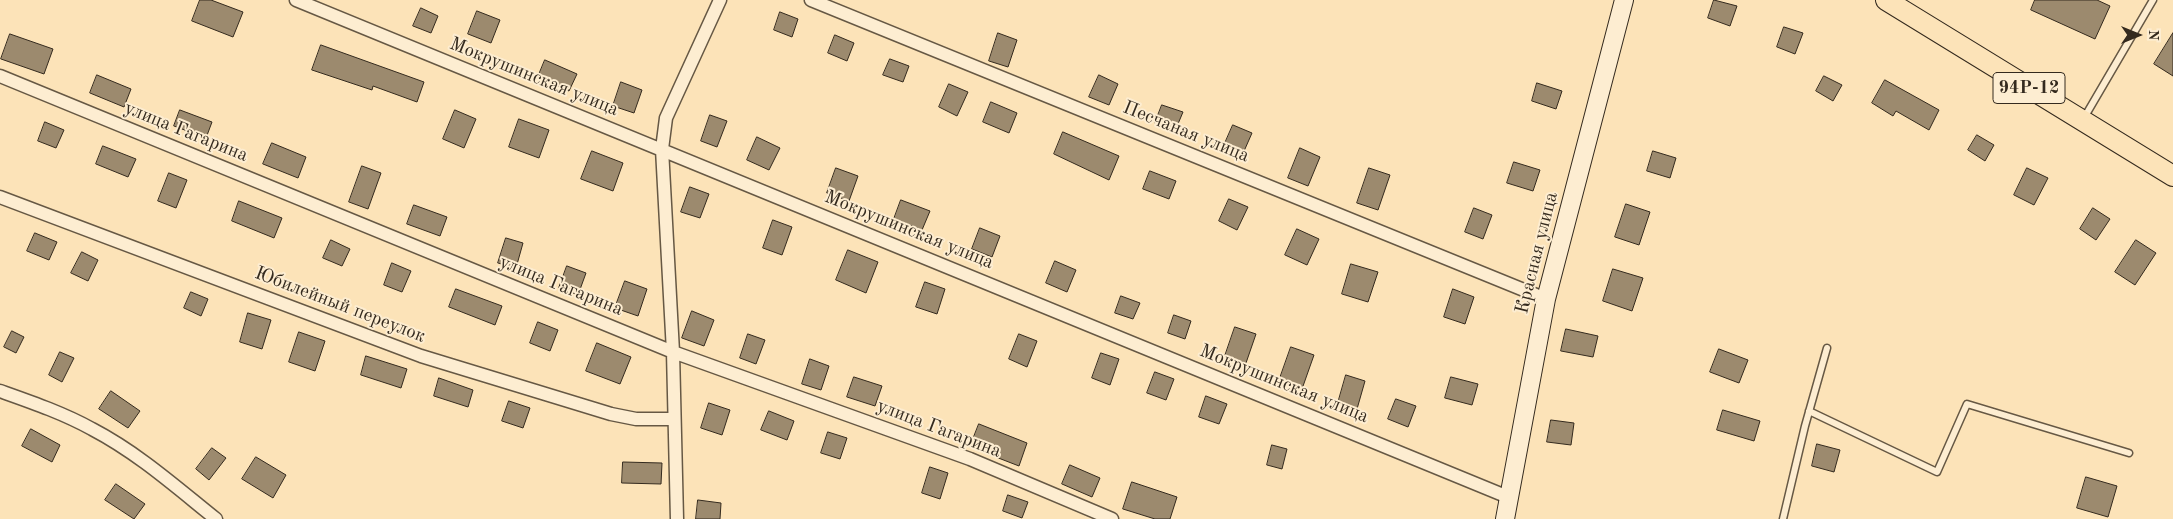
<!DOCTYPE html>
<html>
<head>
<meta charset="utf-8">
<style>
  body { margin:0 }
  #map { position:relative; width:2173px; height:519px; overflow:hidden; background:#fce3b8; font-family:"Old Standard TT",serif }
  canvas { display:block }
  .north { position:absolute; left:2113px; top:10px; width:50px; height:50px; -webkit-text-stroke:4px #fdedd1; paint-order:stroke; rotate:90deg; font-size:14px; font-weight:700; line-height:20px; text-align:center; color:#342a1e }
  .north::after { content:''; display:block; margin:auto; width:18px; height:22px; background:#342a1e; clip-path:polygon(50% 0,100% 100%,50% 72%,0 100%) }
</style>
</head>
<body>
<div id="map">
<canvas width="2173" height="519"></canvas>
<div class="north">N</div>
</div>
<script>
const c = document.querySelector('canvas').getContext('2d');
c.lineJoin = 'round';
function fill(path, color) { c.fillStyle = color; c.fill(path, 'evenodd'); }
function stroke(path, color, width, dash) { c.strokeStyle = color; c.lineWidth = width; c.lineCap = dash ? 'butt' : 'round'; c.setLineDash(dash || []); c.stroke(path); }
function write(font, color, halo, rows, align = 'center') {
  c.font = font + ' "Old Standard TT",serif'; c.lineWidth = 4; c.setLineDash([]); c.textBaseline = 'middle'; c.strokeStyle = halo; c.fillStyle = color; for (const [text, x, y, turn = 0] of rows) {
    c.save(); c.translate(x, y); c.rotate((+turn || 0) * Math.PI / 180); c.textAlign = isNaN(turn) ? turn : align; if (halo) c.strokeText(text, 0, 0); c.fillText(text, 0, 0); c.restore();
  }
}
const building = new Path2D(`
  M200 0H211L243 12 233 37 192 21Z
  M1714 0 1737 6 1730 26 1708 18Z
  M2035 0H2097L2110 6 2095 39 2031 10Z
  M421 8 438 16 431 33 413 26Z
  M477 11 500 20 491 43 468 34Z
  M780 12 798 19 792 37 774 30Z
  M1784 27 1803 33 1795 54 1777 47Z
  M998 33 1017 40 1008 67 989 61Z
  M2173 33V76L2154 64Z
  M10 34 53 49 44 74 1 59Z
  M835 35 854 43 847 61 828 53Z
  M321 45 424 82 417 102 373 86 372 90 312 70Z
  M890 59 909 66 903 82 883 75Z
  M545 60 577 74 569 91 538 77Z
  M97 75 131 89 124 107 90 93Z
  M1099 75 1118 84 1109 105 1089 97Z
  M1824 76 1842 85 1833 101 1816 91Z
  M1885 80 1939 110 1929 130 1896 111 1893 116 1872 103Z
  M621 82 642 90 634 113 613 106Z
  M1537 83 1562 91 1556 109 1532 101Z
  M949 84 968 92 957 116 939 107Z
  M991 102 1017 113 1009 133 983 122Z
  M1162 105 1183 112 1175 131 1155 123Z
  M180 110 212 122 206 138 174 126Z
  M455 110 476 119 464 148 443 139Z
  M710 115 727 121 717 147 701 141Z
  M519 119 549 130 539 158 509 147Z
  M45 122 64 130 56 148 38 141Z
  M1233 125 1252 133 1241 158 1222 150Z
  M1063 132 1119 156 1109 180 1054 154Z
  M1977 135 1994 145 1985 161 1968 150Z
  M757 137 780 148 769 170 747 160Z
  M272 143 306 157 298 178 263 164Z
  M103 146 136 159 128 177 96 164Z
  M1300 148 1320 157 1308 186 1288 178Z
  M592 151 623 163 613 191 581 179Z
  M1653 151 1676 158 1670 178 1647 171Z
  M1514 162 1540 170 1533 191 1507 183Z
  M362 166 381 173 368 209 349 202Z
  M836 168 858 176 849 201 827 193Z
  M1369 168 1390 175 1378 210 1357 203Z
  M2027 168 2048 178 2034 205 2014 195Z
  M1150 171 1176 181 1169 199 1143 189Z
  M169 173 187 180 176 208 158 201Z
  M690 187 709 194 700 218 681 212Z
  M1229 199 1248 207 1237 230 1219 221Z
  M901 200 930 211 922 230 894 219Z
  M239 201 282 218 274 238 232 221Z
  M1626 204 1650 212 1639 245 1615 237Z
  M414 205 447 217 440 236 407 224Z
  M1474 208 1492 215 1483 239 1465 232Z
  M2093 208 2110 219 2096 240 2080 229Z
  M773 220 792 227 782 255 763 248Z
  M980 228 1000 236 992 257 972 249Z
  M1297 229 1319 239 1307 265 1285 255Z
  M35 233 57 242 49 260 27 251Z
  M506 238 523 243 516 268 498 263Z
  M331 240 350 249 342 266 323 258Z
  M2136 240 2156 253 2135 285 2115 272Z
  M848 250 878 262 866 293 836 280Z
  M82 252 98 260 88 281 71 273Z
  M1055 261 1076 270 1067 292 1046 283Z
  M392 263 411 271 402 292 384 285Z
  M1351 264 1378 272 1368 302 1342 294Z
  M567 266 586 273 578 295 559 288Z
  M1613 269 1643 278 1632 311 1603 301Z
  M625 281 647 289 638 316 615 308Z
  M925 282 945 289 937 314 916 307Z
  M456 289 502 306 495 325 449 307Z
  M1453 289 1474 297 1465 324 1444 317Z
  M191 292 208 299 201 316 184 308Z
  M1121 296 1140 303 1133 319 1115 313Z
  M692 311 714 320 704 346 682 338Z
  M248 313 271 320 262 349 240 342Z
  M1174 315 1191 321 1185 339 1168 333Z
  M538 322 558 330 550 351 530 343Z
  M1235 327 1256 334 1246 363 1225 356Z
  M1566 329 1598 336 1593 357 1561 351Z
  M12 331 24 337 16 353 4 347Z
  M299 332 325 341 315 371 289 362Z
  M748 334 765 340 756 364 740 358Z
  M1019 334 1037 341 1027 367 1009 359Z
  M597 343 631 357 620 384 586 371Z
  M1291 347 1314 355 1302 389 1279 381Z
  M1719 349 1748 360 1739 383 1710 372Z
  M60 352 74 358 62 382 49 375Z
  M1101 353 1119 359 1110 385 1092 378Z
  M366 356 407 369 401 388 361 375Z
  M810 359 829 366 821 390 802 384Z
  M1155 372 1174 379 1166 400 1147 393Z
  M1346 375 1365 381 1357 409 1338 403Z
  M854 377 882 386 875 406 847 397Z
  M1451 377 1478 384 1472 405 1445 398Z
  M439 378 473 390 468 407 434 396Z
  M111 391 140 411 128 428 99 409Z
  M1206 396 1227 404 1219 424 1199 417Z
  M1396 399 1416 406 1408 427 1388 419Z
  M509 401 530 408 523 428 502 421Z
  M709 403 730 410 722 435 701 428Z
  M1723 410 1760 421 1754 441 1717 430Z
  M769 411 794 421 787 440 761 430Z
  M1551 420 1574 423 1571 445 1547 442Z
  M979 424 1027 443 1019 466 970 447Z
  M31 429 60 445 52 462 22 446Z
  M828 432 847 438 840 459 821 453Z
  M1817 444 1840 450 1834 472 1812 466Z
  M1272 445 1287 449 1282 469 1267 465Z
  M212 448 226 458 209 480 196 469Z
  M256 457 286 475 273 498 242 479Z
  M623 462 662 463 661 484 622 483Z
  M1070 465 1100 478 1092 497 1062 484Z
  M930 467 948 473 940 499 922 493Z
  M2086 477 2117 486 2108 517 2077 508Z
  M1132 482 1177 497 1170 519H1155L1123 509Z
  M116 484 145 504 134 519 105 500Z
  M1008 495 1028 502 1022 518 1003 511Z
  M698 500 721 503 720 519H696Z`);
const lane = new Path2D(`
  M2084 118 2153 0
  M1809 411 1937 472 1967 404 2129 453
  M1783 519 1805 426 1827 348`);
const street = new Path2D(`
  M296 0 1508 497
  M811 0 1546 299
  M0 76 673 352 970 459 1112 519
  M0 197 421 356 611 414 636 419H674
  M0 391C31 402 63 413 92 429 138 453 176 487 216 519
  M677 519 673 352 662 149 666 118 720 0`);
const secondary = new Path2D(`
  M1505 519 1546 299 1624 0`);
const primary = new Path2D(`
  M1886 0 2173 176`);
const shields = [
  [2029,88,72]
];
const shieldNames = [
  ["94Р-12",2029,88]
];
const streetNames = [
  ["Мокрушинская улица",534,77,22],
  ["улица Гагарина",186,132,22],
  ["Песчаная улица",1186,132,22],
  ["Мокрушинская улица",909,230,22],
  ["Красная улица",1537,253,-76],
  ["улица Гагарина",561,286,22],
  ["Юбилейный переулок",340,305,21],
  ["Мокрушинская улица",1284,384,22],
  ["улица Гагарина",939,429,21]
];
fill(building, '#9c8a6e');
stroke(building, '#342a1e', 1);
stroke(lane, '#665844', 9);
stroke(street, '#665844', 15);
stroke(secondary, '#342a1e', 20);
stroke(primary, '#342a1e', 22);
stroke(lane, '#fdedd1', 6);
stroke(street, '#fdedd1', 12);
stroke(secondary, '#fdedd1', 18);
stroke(primary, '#fce3b8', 20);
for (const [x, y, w] of shields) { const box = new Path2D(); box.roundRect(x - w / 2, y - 15.5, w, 31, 4); c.fillStyle = '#fdedd1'; c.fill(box); stroke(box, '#342a1e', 1); }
write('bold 18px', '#342a1e', null, shieldNames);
write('19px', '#342a1e', '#fdedd1', streetNames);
</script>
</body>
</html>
